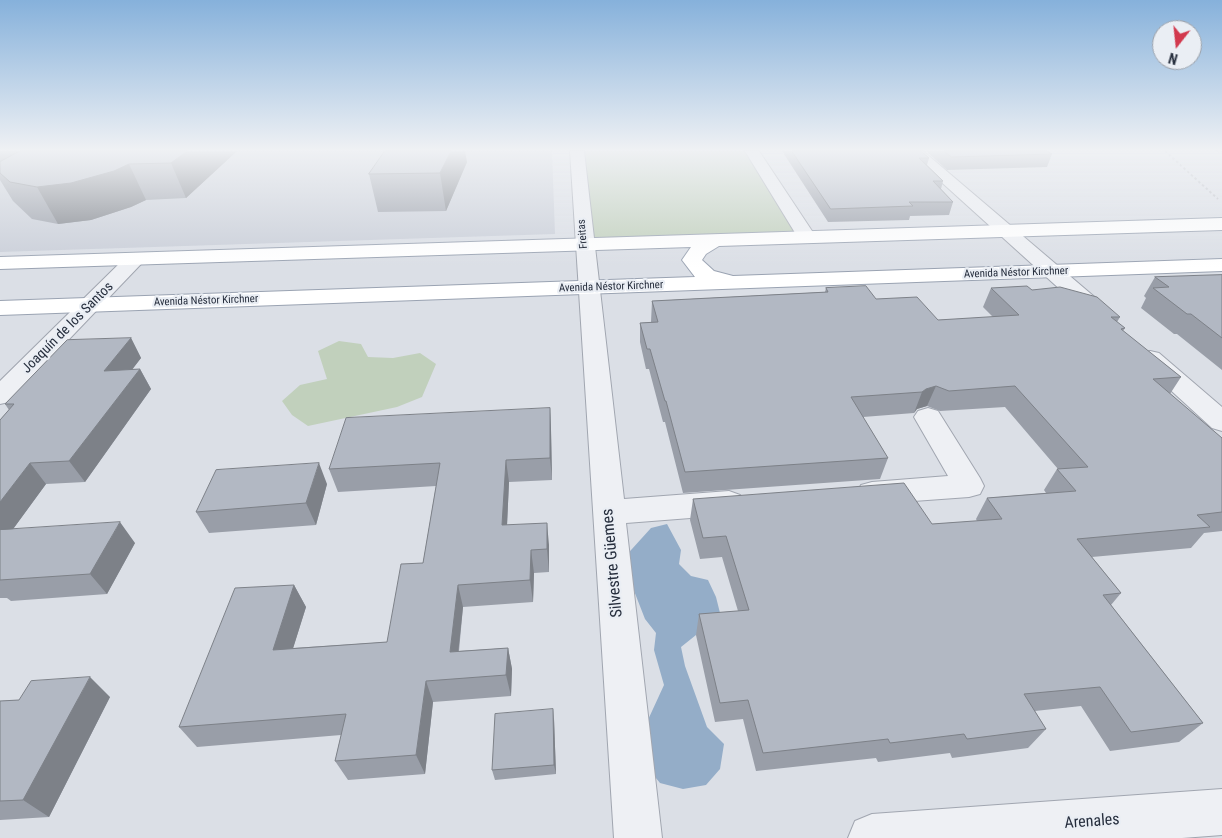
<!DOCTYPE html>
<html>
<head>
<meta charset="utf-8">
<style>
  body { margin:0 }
  #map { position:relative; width:1222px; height:838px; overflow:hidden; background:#dbdfe6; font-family:"Roboto Condensed",sans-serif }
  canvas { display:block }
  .north { position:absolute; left:1152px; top:20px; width:50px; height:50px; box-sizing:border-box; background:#eaeef4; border:1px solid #9ba1aa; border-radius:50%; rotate:196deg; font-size:14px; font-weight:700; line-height:20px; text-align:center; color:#252d3c }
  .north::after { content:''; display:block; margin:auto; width:18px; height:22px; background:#d2394e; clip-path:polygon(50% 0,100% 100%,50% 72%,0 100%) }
</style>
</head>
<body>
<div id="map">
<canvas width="1222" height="838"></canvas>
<div class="north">N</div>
</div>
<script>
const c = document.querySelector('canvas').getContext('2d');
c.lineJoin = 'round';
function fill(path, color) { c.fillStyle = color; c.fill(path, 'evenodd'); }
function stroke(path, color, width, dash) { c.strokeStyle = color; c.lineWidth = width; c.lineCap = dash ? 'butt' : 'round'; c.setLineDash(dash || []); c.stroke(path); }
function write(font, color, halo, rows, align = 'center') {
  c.font = font + ' "Roboto Condensed",sans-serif'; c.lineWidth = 4.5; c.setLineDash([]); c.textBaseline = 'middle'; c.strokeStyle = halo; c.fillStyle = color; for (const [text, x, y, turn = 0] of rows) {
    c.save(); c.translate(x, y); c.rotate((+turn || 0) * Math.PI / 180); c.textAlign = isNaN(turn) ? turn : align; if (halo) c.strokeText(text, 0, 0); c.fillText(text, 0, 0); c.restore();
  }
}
const built = new Path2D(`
  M0 151H552L555 234 0 252Z`);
const green = new Path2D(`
  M583 151H747L799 234 592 240Z
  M339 341 361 344 368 357 393 358 420 353 436 364 422 397 397 407 308 426 292 415 282 401 300 385 327 379 318 351Z`);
const water = new Path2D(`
  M667 524 681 550 679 564 691 576 708 580 716 597 720 613 704 622 696 635 681 647 685 666 707 727 724 744 720 769 706 785 683 789 660 783 646 766 647 722 664 685 654 650 656 633 645 619 622 560 651 528Z`);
const path = new Path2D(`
  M1165 151 1218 199
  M1216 151 1222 152`);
const minor = new Path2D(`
  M570 151H584L624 499 729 491 740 495 745 503 740 511 729 515 626 523 662 838H614Z
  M745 151H759L816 237 814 241 807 243 800 241Z
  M907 151H923L1111 311 1114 316 1111 321 1103 323 1095 321Z
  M135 253 142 255 145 259 142 263 9 402 0 404V381L128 255Z
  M1150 351 1159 353 1222 407V431L1212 428 1141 363 1138 358 1141 353Z
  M928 408 938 411 980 478 984 486 980 494 969 497 872 504 861 501 857 493 861 485 872 482 948 476 914 417 918 411Z
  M1222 789V835L1182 838H848L855 821 872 814Z`);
const major = new Path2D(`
  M1222 218V230L719 246 706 254 702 260 714 271 733 276 1222 259V271L0 315V301L695 277 682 260 691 247 0 269V257Z`);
const wall = new Path2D(`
  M0 151H237L186 198 146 200 131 207 91 220 58 224 32 219 13 201 0 180Z
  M782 151H921L929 158 927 165 943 181 941 189 953 202 949 215 910 216 909 220 828 222Z
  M926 151H1047L1052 154 1047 167 947 170Z
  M467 162 446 211 378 212 369 174Z
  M1222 275V370L1177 334H1174L1141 308 1146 298 1144 296 1155 277Z
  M826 288 876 299 938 320 993 317 983 307 991 288 1032 290 1120 317 1117 322 1125 328 1123 331 1181 377 1170 394 1222 438V531L1204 533 1191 548 1092 557 1121 593 1111 605 1203 723 1179 742 1110 751 1081 706 1035 711 1046 729 1028 748 952 758 950 753 878 762 876 758 756 771 743 719 715 722 696 635 699 614 738 611 722 557 700 559 690 520 693 499 932 524 977 521 976 519 987 498 1046 493 1044 490 1057 469H1058L1005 407 940 411 927 406 917 409 914 413 863 417 888 458 880 479 683 493 665 422H663L649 369H646L640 342V323L651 322 652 301 825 292Z
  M131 338 141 358 132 369H140L151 389 85 482 46 484 13 529 135 543 107 594 11 601 7 598H0V420L9 410 5 404Z
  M550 408 551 430 552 480 509 482 507 525 549 545V572L534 573 533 602 463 607 459 651 508 648 512 669 511 696 433 702 425 774 348 780 335 761 341 735 197 747 179 727 294 585 306 607 293 648 387 642 423 563 436 486 338 492 329 469Z
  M327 484 316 525 209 533 196 512Z
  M110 697 49 817 0 820V701Z
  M554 719 556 774 495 780 492 770Z`);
const shadedWall = new Path2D(`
  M187 151H237L186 198 171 163Z
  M451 151H465L467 162 446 211 440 173Z
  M129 164 146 200 131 207 91 220 58 224 37 187Z
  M131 338 141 358 116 391 104 371Z
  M140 369 151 389 85 482 69 461Z
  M936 386 927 406 917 409 914 413 922 392 926 389Z
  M550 408 551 430 552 480 550 458Z
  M506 460 509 482 506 547 502 525Z
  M30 463 46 484 0 547V502Z
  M319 463 327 484 316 525 306 503Z
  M120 522 135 543 107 594 90 574Z
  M547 523 549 545V572L547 549Z
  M531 550 534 573 533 602 530 580Z
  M294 585 306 607 286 671 273 650Z
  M458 585 463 607 456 673 450 652Z
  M508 648 512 669 511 696 506 675Z
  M90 677 110 697 49 817 23 800Z
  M426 681 433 702 425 774 416 755Z
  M553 709 554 719 556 774 554 765Z`);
const building = new Path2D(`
  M20 151H187L171 163 129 164 114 171 71 183 37 187 10 182 0 173V162Z
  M385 151H451L440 173 369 174Z
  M792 151H921L929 158H919L943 181H933L953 202H909L913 206 831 209Z
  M944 151H1047L1052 154 952 157Z
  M1222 275V338L1191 314H1187L1153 288 1169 287 1155 277Z
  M866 286 876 299 917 297 938 320 1019 315 991 288 1027 286 1032 290 1060 287 1097 297 1120 317H1111L1125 328 1121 329 1181 377 1153 379 1222 438V512L1197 515 1210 527 1077 539 1121 593 1103 595 1203 723 1131 732 1100 687 1024 694 1046 729 967 739 964 734 890 743 888 739 763 753 748 700 720 703 699 614 749 610 726 536 703 538 693 499 904 483 932 524 1002 519 987 498 1076 491 1057 469 1088 467 1015 386 949 391 936 386 926 389 922 392 851 397 888 458 685 472 666 401H665L650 349H647L640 323 658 322 652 301 828 292 826 288Z
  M131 338 104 371 140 369 69 461 30 463 0 502V420L14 404H5L67 340Z
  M550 408V458L506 460 502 525 547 523V549L531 550 530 580 458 585 450 652 508 648 506 675 426 681 416 755 335 761 346 714 179 727 235 588 294 585 273 650 387 642 401 564 423 563 440 463 329 469 346 418Z
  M319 463 306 503 196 512 216 470Z
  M120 522 90 574 0 580V530Z
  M90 677 23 800 0 801V701L19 700 31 681Z
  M553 709 554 765 492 770 495 714Z`);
const farStreetnames = [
  ["Freitas",583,234,-95],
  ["Avenida Néstor Kirchner",1016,273,-2],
  ["Avenida Néstor Kirchner",611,287,-2],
  ["Avenida Néstor Kirchner",206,301,-2]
];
const streetNames = [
  ["Joaquín de los Santos",68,328,-45]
];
const nearStreetnames = [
  ["Silvestre Güemes",613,563,-95],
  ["Arenales",1092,822,-4]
];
fill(built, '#c9ced8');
fill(green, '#c1d0bc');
fill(water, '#94adc8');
stroke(minor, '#a1a6b0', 2);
stroke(major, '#9aa3b2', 2);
stroke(path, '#babdc4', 2, [2.5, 2.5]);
fill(minor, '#eef0f4');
fill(major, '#fff');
fill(wall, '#999ea8');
fill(shadedWall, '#7d8188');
fill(building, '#b2b8c3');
stroke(building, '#7d8188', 1);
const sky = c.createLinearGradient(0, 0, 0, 268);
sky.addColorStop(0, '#86b1db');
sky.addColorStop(0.56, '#eff1f4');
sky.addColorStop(1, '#eff1f400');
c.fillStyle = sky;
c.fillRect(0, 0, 1222, 268);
write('11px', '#252d3c', '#eaeef4', farStreetnames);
write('14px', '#252d3c', '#eaeef4', streetNames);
write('16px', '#252d3c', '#eaeef4', nearStreetnames);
</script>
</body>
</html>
